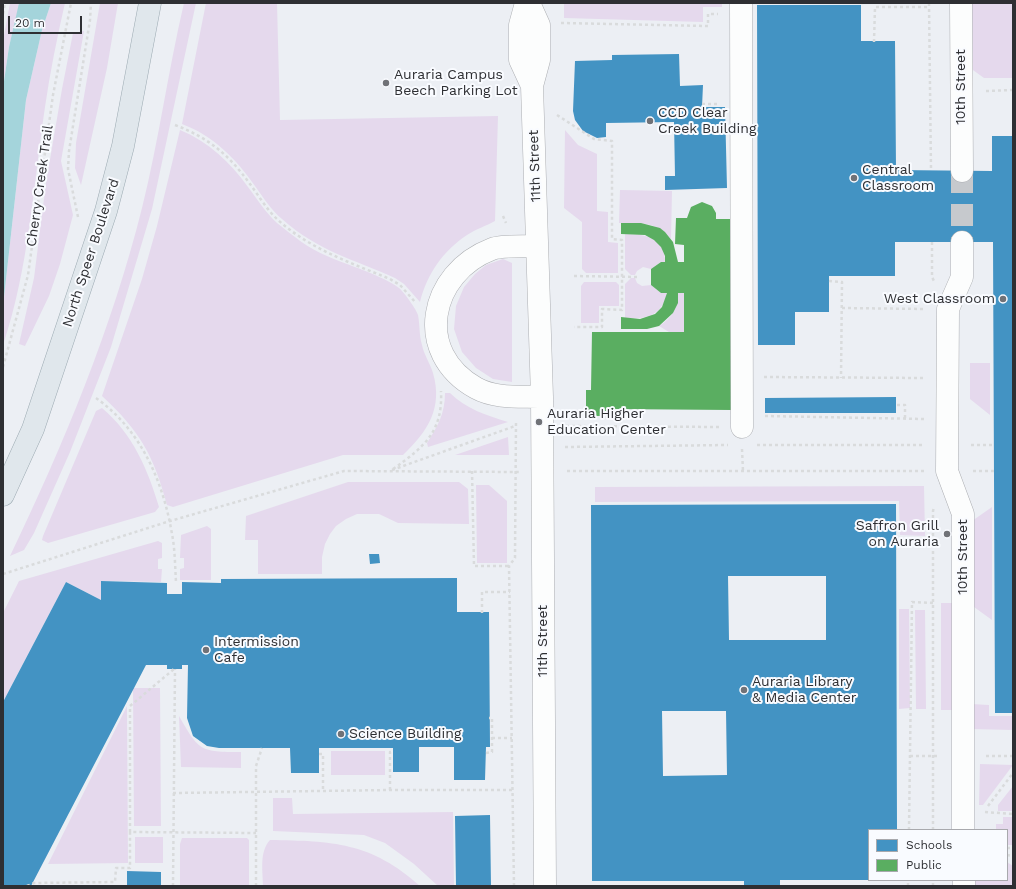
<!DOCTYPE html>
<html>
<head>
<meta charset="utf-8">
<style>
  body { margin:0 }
  #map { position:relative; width:1016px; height:889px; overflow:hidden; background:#eceff4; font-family:"Work Sans",sans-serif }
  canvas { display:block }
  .frame { position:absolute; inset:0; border:4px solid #2e2f33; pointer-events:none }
  .legend { position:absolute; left:868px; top:829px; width:140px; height:52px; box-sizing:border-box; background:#f9fbff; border:1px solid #a8a9ad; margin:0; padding:5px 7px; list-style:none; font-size:12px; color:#2e2f33 }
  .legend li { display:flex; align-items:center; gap:8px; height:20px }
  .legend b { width:20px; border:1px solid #a8a9ad }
  .scale { position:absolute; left:8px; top:16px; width:74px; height:18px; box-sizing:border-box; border:2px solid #2e2f33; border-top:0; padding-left:5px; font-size:12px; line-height:14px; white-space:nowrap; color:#2e2f33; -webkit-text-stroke:3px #f9fbff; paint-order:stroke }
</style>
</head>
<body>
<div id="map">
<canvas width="1016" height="889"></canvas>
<div class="frame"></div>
<ul class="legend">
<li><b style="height:11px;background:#4393c3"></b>Schools</li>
<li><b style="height:11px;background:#5aae61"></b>Public</li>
</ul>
<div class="scale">20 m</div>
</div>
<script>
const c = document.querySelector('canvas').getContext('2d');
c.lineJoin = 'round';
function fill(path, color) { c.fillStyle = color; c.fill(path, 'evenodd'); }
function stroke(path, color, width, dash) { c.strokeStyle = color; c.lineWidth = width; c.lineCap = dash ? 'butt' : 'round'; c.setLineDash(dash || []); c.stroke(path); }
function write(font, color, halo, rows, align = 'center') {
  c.font = font + ' "Work Sans",sans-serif'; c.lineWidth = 4; c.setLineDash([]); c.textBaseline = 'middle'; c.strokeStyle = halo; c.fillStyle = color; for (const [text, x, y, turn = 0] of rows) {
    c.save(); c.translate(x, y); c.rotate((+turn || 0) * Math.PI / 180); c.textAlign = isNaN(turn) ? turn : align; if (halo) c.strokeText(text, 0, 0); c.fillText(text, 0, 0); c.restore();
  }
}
const green = new Path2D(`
  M10 3H18L19 5 9 47 3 88V41Z
  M51 3H65C57 38 50 72 45 107 33 187 29 268 3 345V306L26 100 42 30Z
  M100 3H118L107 68 81 185 75 168 76 143Z
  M184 3H196L152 209 111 347 70 452 34 533 24 550 10 556C64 444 112 328 142 208 159 140 168 71 184 3Z
  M206 3H277L280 120 498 116 495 221C486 226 476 229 467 235 443 251 427 274 420 302L404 284 395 278C353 259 318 251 282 219 271 210 263 197 255 186 236 159 214 136 182 124Z
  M564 3H722V7H703V22L564 18Z
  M966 3H1013V78H984L966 65Z
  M84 31 61 161 73 215 60 264 49 296 25 346 19 344 34 278 46 183 62 89 73 33Z
  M180 130C209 142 230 162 248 187 257 199 266 213 277 223 292 235 309 249 327 256 347 265 382 275 399 288 403 291 417 310 418 315 420 325 419 335 422 345 424 355 430 363 433 373 443 408 428 431 403 455H343L173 507 167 505C154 456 140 431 102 396L142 279 157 226Z
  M565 130 578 145 597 154V211L608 212V242L618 243V273H586L582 269V222L564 208Z
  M620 190 672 191 671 239C658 221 638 223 619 223Z
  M625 234C645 234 665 237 665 262H661L651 269 643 267 637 271 635 275H631L625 269Z
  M503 259 512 263V382L493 379 476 368 462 352 454 329 456 306 464 287 475 274 486 265Z
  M631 278H635L637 283 642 286 651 285 661 293H667C663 315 646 320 625 318V284Z
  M584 282H616L619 285V306H599V323H581V286Z
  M678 293H684V332H669L659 326C672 318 678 308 678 293Z
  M970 363H990V415L970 399Z
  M445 393H450C466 409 486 415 508 422L428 447 427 443C438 426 445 413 445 393Z
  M102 408C133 434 148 470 159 507L155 512 48 543 42 540 43 536 96 411Z
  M508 437 509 455H455Z
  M348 482H459L468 489 469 524 398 523 379 514H357L346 519 336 526 330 534 325 544 322 557V574H258V540H245L246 516Z
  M476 485H489L507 501V563H477Z
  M924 486 925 536 900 535 899 501 595 502V487Z
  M992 507V620L974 607 972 521Z
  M207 526 211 529V580H180V569L184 568V558H180L181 535Z
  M158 541 162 543V558L158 559V569H162L161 582 101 581V600L66 582 3 702V613L19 581Z
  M941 603H958V710H941Z
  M899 609H909L910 708 899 709Z
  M915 610H925L926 709H916Z
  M133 688H160L161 826H134Z
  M971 704 989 705V716H1013V730L970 729Z
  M127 706 128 863 48 864Z
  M179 716C199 751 200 752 241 752V768L181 767Z
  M331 751H385V775H331Z
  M980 764 1013 765 983 805H979Z
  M1013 786V811H998V805Z
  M273 798H292L293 814 453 812 454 886H438L414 864 385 843 364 835 273 831Z
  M1003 817H1013V845H1007V830H996V824H1003Z
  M135 837H163V863H135Z
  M182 838H247L249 840V886H180V844Z
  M270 840C332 841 371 842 420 886H263C263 871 259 852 270 840Z
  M1007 862 1013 866V886H973V880H1007Z`);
const water = new Path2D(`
  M19 3H51L42 30 26 100 3 306V88L9 47Z`);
const schools = new Path2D(`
  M757 5H861V41H895L896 170 992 171V136H1013V713H995L993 242H895V276H829V312H795V345H758Z
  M679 54 680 86 703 85 702 107H725L727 188 665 190V176H675L674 122 606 123V137L597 138 583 131 575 120 573 111 575 61 612 60V55Z
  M896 397V413H765V398Z
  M896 504 897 830H869V880H780V886H744V881H592L591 505ZM728 576H826V640H729ZM662 711H726L727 775 663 776Z
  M369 554H379L380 563 370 564Z
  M457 578V612H489L490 747H486L485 780H454V747H419V772H393V748H319V773H291L290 748H219L207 746 193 736 187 718 188 665H182V669H167V665H146L31 886H3V702L66 582 101 600V581L167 583V594H182V582L221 583V579Z
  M490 815 491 886H456L455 816Z
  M127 871 161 872V886H127Z`);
const public = new Path2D(`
  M702 202 712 206 716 213V219H733L732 410 610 409V416H586V390H591L592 332H684V293H678V303L673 313 659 326 647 329H621V317L640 319 655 314 662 307 667 293H661L651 285V269L661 262H665V256L661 247 654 240 645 235 621 234V223H641L660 228 665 232 673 242 678 262H684V245L675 244 676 218H687L691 207Z`);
const streetTunnel = new Path2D(`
  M962 171V242`);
const path = new Path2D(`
  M929 3 931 170
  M3 14 5 3
  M561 23 708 26V14H718
  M874 42 875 7H929
  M986 91 1013 90
  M702 104H718
  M557 115 594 139 612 141V239L622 240V310L602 309V327H574
  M175 125C209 138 229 155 250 184 259 196 267 210 278 220 310 249 351 263 390 279L400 285 416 303
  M503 216 506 223
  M78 217 68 169 69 151 90 20 91 3
  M932 242V277L934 281
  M574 276 639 277
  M829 281 842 282 841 378
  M842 308 926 309
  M3 367 28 275 53 95 71 3
  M764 377 923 378
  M96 398C141 430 163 481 172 534 175 549 175 566 176 582
  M897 405H905V419
  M765 416 924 419
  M566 426 719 427
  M757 445H924
  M971 445H994
  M565 447 728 445
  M742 449 743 471
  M393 469C424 447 443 432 441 391
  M392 470 515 426
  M472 471 474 566H509
  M567 471H924
  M973 471H994
  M3 574 170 521 344 471 519 472
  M482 613V592H510
  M492 738H512
  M486 753 492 752V718H489
  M319 754H323V791
  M910 756H939
  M986 756H1013
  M390 790V752H393
  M173 793 390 790H513
  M988 806 1013 773
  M985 812 1013 814
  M909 830 912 602 933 603
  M933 830V511L934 507
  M130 832V706L174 669
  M1007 848H1013
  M1007 855 1013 856
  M27 886 34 883 115 882 116 868H130V832L256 833
  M173 886 175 669
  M256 886V766L262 748
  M514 886 509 566 515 558 516 421
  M908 886V880
  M933 886V880`);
const street = new Path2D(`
  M526 3 520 25V60L532 86
  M529 3 539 25V60L532 86 542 397 545 886
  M741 3 742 427
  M961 3 962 171
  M962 242V277L948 309 947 471 963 514V830
  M537 246C525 247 503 245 492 249 429 273 413 353 476 388 496 399 520 396 542 397
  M964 880V886`);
const primary = new Path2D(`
  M3 495 33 429 106 211 123 146 150 3`);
const markers = [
  [386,83,4,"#707277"],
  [650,121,4,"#707277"],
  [854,178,4,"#707277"],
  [1003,299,4,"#707277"],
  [539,422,4,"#707277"],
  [947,534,4,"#707277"],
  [206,650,4,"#707277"],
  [744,690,4,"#707277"],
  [341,734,4,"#707277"]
];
const poiNames = [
  ["Auraria Campus",394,75],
  ["Beech Parking Lot",394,91],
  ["CCD Clear",658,113],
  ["Creek Building",658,129],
  ["Central",862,170],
  ["Classroom",862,186],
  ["West Classroom",995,299,"right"],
  ["Auraria Higher",547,414],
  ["Education Center",547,430],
  ["Saffron Grill",939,526,"right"],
  ["on Auraria",939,542,"right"],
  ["Intermission",214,642],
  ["Cafe",214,658],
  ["Auraria Library",752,682],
  ["& Media Center",752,698],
  ["Science Building",349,734]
];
const streetNames = [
  ["10th Street",961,87,-90],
  ["11th Street",535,166,-92],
  ["Cherry Creek Trail",40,186,-82],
  ["North Speer Boulevard",91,253,-72],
  ["10th Street",963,557,-90],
  ["11th Street",543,641,-90]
];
fill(green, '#e5d9ed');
fill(water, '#a4d4db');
fill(schools, '#4393c3');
fill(public, '#5aae61');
stroke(streetTunnel, '#c6c9cd', 22, [22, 11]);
stroke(street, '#acaeb2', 23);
stroke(primary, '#9dabb3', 23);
stroke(path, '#d9dbdc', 2.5, [3, 3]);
stroke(street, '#fcfdfd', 22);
stroke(primary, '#e0e7ec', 22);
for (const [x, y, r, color] of markers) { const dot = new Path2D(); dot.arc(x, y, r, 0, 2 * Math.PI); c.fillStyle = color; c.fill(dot); stroke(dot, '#f9fbff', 1.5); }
write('14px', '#2e2f33', '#f9fbff', poiNames, 'left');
write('14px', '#2e2f33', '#f9fbff', streetNames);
</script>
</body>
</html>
